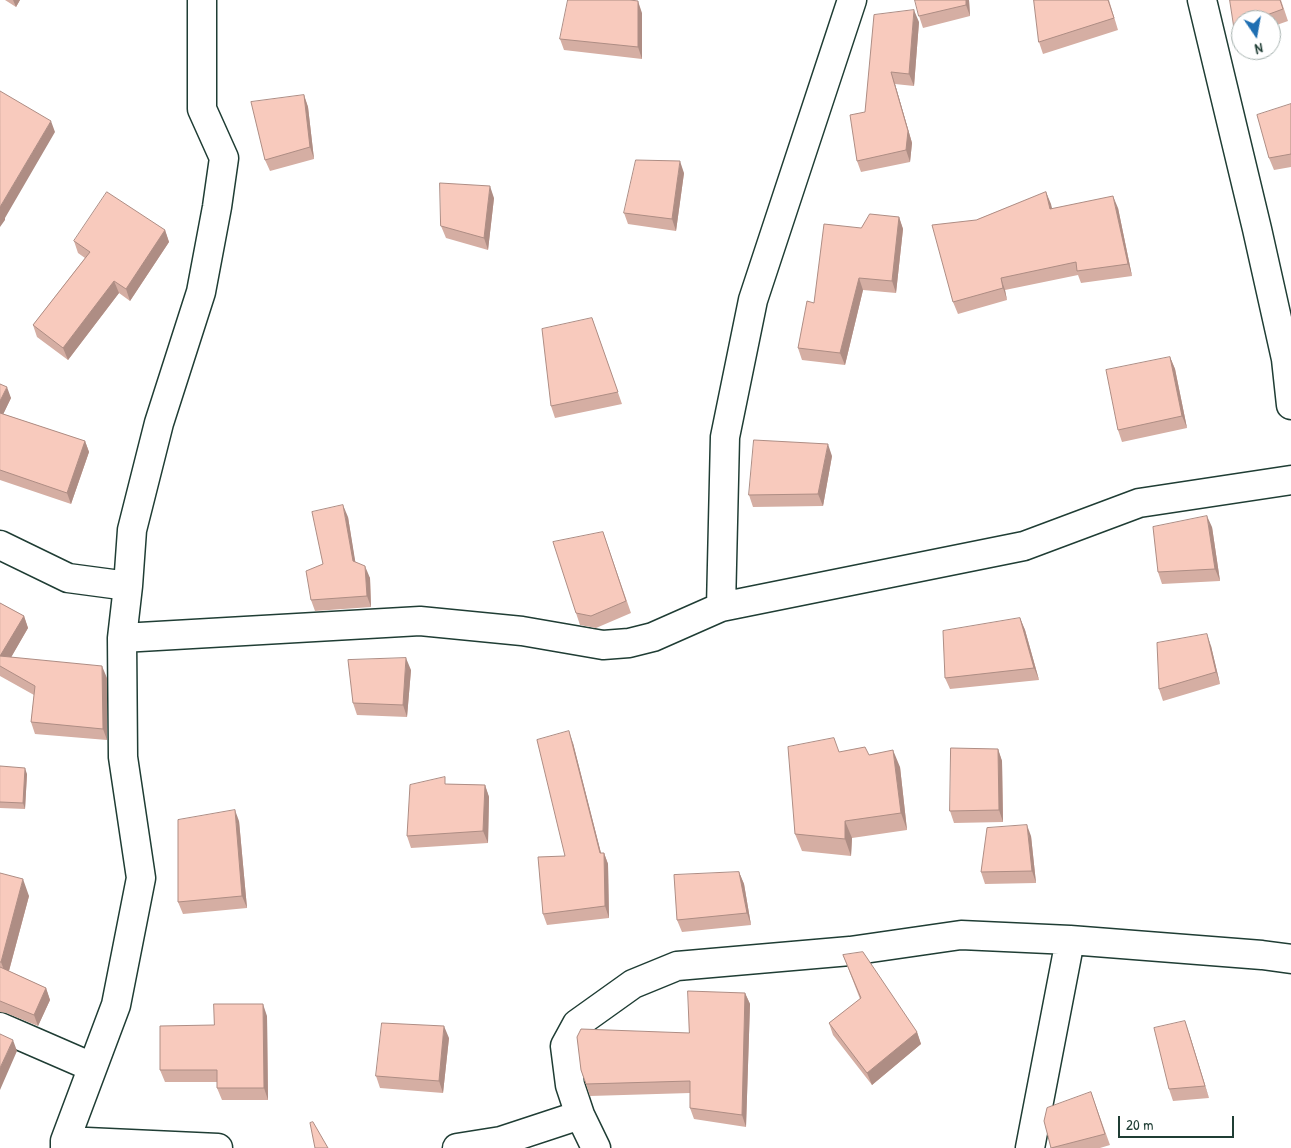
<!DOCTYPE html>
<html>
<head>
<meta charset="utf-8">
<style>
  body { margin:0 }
  #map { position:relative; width:1291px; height:1148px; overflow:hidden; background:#fff; font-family:"Patrick Hand",sans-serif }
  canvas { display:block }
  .north { position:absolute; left:1231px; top:10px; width:50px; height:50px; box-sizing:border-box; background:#fff; border:1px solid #a5b1ae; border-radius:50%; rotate:168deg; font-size:14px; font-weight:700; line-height:20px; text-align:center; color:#1f3d34 }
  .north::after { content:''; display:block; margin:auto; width:18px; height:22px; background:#1f6fb2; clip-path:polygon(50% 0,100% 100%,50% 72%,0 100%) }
  .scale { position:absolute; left:1118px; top:1116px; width:116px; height:22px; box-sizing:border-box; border:2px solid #1f3d34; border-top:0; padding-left:6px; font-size:15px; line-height:18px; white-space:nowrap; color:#1f3d34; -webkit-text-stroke:4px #fff; paint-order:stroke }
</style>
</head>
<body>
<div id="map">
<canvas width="1291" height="1148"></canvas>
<div class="north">N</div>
<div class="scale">20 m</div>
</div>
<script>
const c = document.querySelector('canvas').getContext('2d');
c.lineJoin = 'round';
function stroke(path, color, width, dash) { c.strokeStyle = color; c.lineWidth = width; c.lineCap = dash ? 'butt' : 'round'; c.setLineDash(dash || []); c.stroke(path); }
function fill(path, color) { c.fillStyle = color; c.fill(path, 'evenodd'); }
const street = new Path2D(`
  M1202 0 1257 229 1286 359 1291 405
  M0 545 68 578 128 586
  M721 607 725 437 753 300 852 0
  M122 638 420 621 522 631 603 645 629 643 653 637 721 607 1024 546 1139 503 1291 480
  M0 1027 92 1067
  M580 1115 570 1085 565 1046 577 1024 633 984 677 966 850 951 961 935 1070 940 1262 955 1291 959
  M65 1141 218 1148
  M65 1148V1141L116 1005 141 878 123 757 122 638 128 586 132 530 159 423 201 292 217 207 224 158 202 109V0
  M457 1148 501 1141 580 1115 596 1148
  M1030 1148 1070 940`);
const wall = new Path2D(`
  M5 0H20L16 7Z
  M969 0 970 16 923 28 919 16Z
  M1034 0H1109L1118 30 1043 54 1039 42Z
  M1230 0H1281L1288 21 1271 27V20H1241V37L1238 38 1234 26Z
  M642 13V59L564 50 560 39Z
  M919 22 914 86 895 84 912 143 910 162 861 172 857 161 865 112Z
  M304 95 308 107 314 159 270 171 265 160Z
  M1291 104V167L1274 170 1269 158Z
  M684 173 676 231 628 224 624 213Z
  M1046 192 1052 209 1118 208 1132 276 1081 283 1078 275 1005 290 1007 300 958 314 953 302 976 220Z
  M494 198 488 250 446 238 441 226Z
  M899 217 903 229 896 293 863 290 845 365 802 360 798 348 861 228Z
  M165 230 169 242 130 301 119 293 68 360 37 337 33 325 85 258 78 253 74 241Z
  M592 318 622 404 555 418 551 406Z
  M1170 357 1175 369 1187 428 1122 442 1118 430Z
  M0 384 11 398 3 414 85 441 89 452 71 504 0 480Z
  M832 456 823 506 753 507 749 495Z
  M348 517 355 562 370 578 371 607 315 611 311 600 323 564Z
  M1212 527 1220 581 1162 584 1158 572Z
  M603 532 631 613 596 628 580 625 576 613Z
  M0 603 24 616 28 628 11 657 107 678V740L35 734 31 722 34 695 0 676Z
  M1020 618 1025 630 1039 680 950 689 945 678Z
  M1211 646 1220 684 1163 701 1159 689Z
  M411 670 407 717 357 715 353 703Z
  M573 743 601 853H604L608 864 609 918 547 925 543 914 565 856Z
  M998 749 1002 761 1003 822 954 823 950 811Z
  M839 752 869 755 900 767 907 830 852 838 851 856 802 851 795 834Z
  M0 766 27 774 25 809 0 808Z
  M448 784 485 785 489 797 488 843 411 848 407 836Z
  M239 821 247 908 183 914 178 902Z
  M1031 836 1036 883 985 884 981 872Z
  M739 872 744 884 751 925 682 932 677 920Z
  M0 873 29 896 9 971 46 988 50 1000 38 1026 6 1013 0 1012Z
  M843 955 917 1032 921 1044 872 1085 833 1035 829 1023 860 999Z
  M745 993 750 1004 746 1127 694 1119 690 1108V1093L590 1096 581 1070 689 1033Z
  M267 1016 268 1100H222L217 1088V1082H165L160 1070 214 1025Z
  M1189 1033 1209 1098 1173 1101 1169 1089Z
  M449 1038 443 1093 380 1088 376 1076Z
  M1091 1092 1110 1145 1100 1148H1051Z`);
const shadedWall = new Path2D(`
  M13 0H20L16 7Z
  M966 0H969L970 16 966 5Z
  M638 1 642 13V59L638 47Z
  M914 10 919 22 914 86 909 74Z
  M891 72 895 84 912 143 910 162 906 150Z
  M304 95 308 107 314 159 310 147Z
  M51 121 55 132 5 218V220L0 227V207Z
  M680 161 684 173 676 231 672 219Z
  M490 186 494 198 488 250 484 238Z
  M1046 192 1051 204 1055 221 1050 209Z
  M1113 196 1118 208 1132 276 1128 264Z
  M899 217 903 229 896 293 892 281Z
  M165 230 169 242 130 301 126 289Z
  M859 278 863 290 845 365 840 353Z
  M1001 278 1005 290 1007 300 1003 288Z
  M114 281 119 293 68 360 63 348Z
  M1170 357 1175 369 1187 428 1182 416Z
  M7 387 11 398 0 421V401Z
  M85 441 89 452 71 504 67 493Z
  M828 444 832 456 823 506 818 494Z
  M343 505 348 517 357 572 353 561Z
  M1207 516 1212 527 1220 581 1215 569Z
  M365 566 370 578 371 607 367 596Z
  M24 616 28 628 5 668 0 656Z
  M1020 618 1025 630 1039 680 1034 668Z
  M1207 634 1211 646 1220 684 1216 672Z
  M406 658 411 670 407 717 403 705Z
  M102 666 107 678V740L103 729Z
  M569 731 573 743 604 865 600 853Z
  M998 749 1002 761 1003 822 999 810Z
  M893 750 900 767 907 830 901 813Z
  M25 768 27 774 25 809 23 803Z
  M485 785 489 797 488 843 483 831Z
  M235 810 239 821 247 908 242 896Z
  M845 821 852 838 851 856 845 839Z
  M1027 825 1031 836 1036 883 1032 871Z
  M604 853 608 864 609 918 605 906Z
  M739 872 744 884 751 925 747 913Z
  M23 879 29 896 7 978 1 962Z
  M46 988 50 1000 38 1026 34 1015Z
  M745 993 750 1004 746 1127 742 1115Z
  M263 1004 267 1016 268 1100 264 1088Z
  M1185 1021 1189 1033 1209 1098 1205 1086Z
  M444 1026 449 1038 443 1093 439 1081Z
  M917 1032 921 1044 872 1085 867 1073Z
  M13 1040 17 1051 0 1090V1068Z`);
const building = new Path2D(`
  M568 0H630L638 1V47L560 39Z
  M915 0H966V5L919 16Z
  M1034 0H1108L1114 18 1039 42Z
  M1230 0H1280L1283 9 1253 20H1241V24L1234 26Z
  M914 10 909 74 891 72 908 131 906 150 857 161 850 115 865 112 874 15Z
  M0 91 51 121 0 207Z
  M304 95 310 147 265 160 251 102Z
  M1291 104V154L1269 158 1257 115Z
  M636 160 680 161 672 219 624 213Z
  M440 183 490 186 484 238 441 226Z
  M107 192 165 230 126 289 114 281 63 348 33 325 90 252 74 241Z
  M1046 192 1050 209 1113 196 1128 264 1077 271 1076 262 1001 278 1003 288 953 302 932 225 976 220Z
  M870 214 899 217 892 281 859 278 840 353 798 348 807 301 814 303 824 224 861 228Z
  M592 318 618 392 551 406 542 329Z
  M1170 357 1182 416 1118 430 1106 370Z
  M0 384 7 387 0 401Z
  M0 413 85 441 67 493 0 470Z
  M754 440 828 444 818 494 749 495Z
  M343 505 353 561 365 566 367 596 311 600 306 571 323 564 312 512Z
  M1207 516 1215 569 1158 572 1153 527Z
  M603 532 626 601 591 616 576 613 553 542Z
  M0 603 24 616 0 656 102 666 103 729 31 722 35 686 0 666Z
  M1020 618 1034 668 945 678 943 631Z
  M1207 634 1216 672 1159 689 1157 643Z
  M406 658 403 705 353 703 348 660Z
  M569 731 600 853H604L605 906 543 914 538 857 565 856 537 740Z
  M834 738 839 752 865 747 869 755 893 750 901 813 845 821V839L795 834 788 747Z
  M951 748 998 749 999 810 950 811Z
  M0 766 25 768 23 803 0 802Z
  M445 777V784L485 785 483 831 407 836 410 785Z
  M235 810 242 896 178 902V820Z
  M1027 825 1032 871 981 872 987 828Z
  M739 872 747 913 677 920 674 875Z
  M0 873 23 879 1 962H0Z
  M863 952 917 1032 867 1073 829 1023 861 998 843 955Z
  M0 967 46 988 34 1015 0 1001Z
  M688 991 745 993 742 1115 690 1108V1081L586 1084 581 1070 577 1037 581 1029 689 1033Z
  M214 1004H263L264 1088H217V1070H160V1026L214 1025Z
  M1185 1021 1205 1086 1169 1089 1154 1028Z
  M382 1023 444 1026 439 1081 376 1076Z
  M0 1034 13 1040 0 1068Z
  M1091 1092 1105 1134 1051 1148 1044 1121 1047 1108Z
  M313 1122 328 1148H315L310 1123Z`);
stroke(street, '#1f3d34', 31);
stroke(street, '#fff', 28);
fill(wall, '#d5aea3');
fill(shadedWall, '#ae8d84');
fill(building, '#f8cabd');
stroke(building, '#ae8d84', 1);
</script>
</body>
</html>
